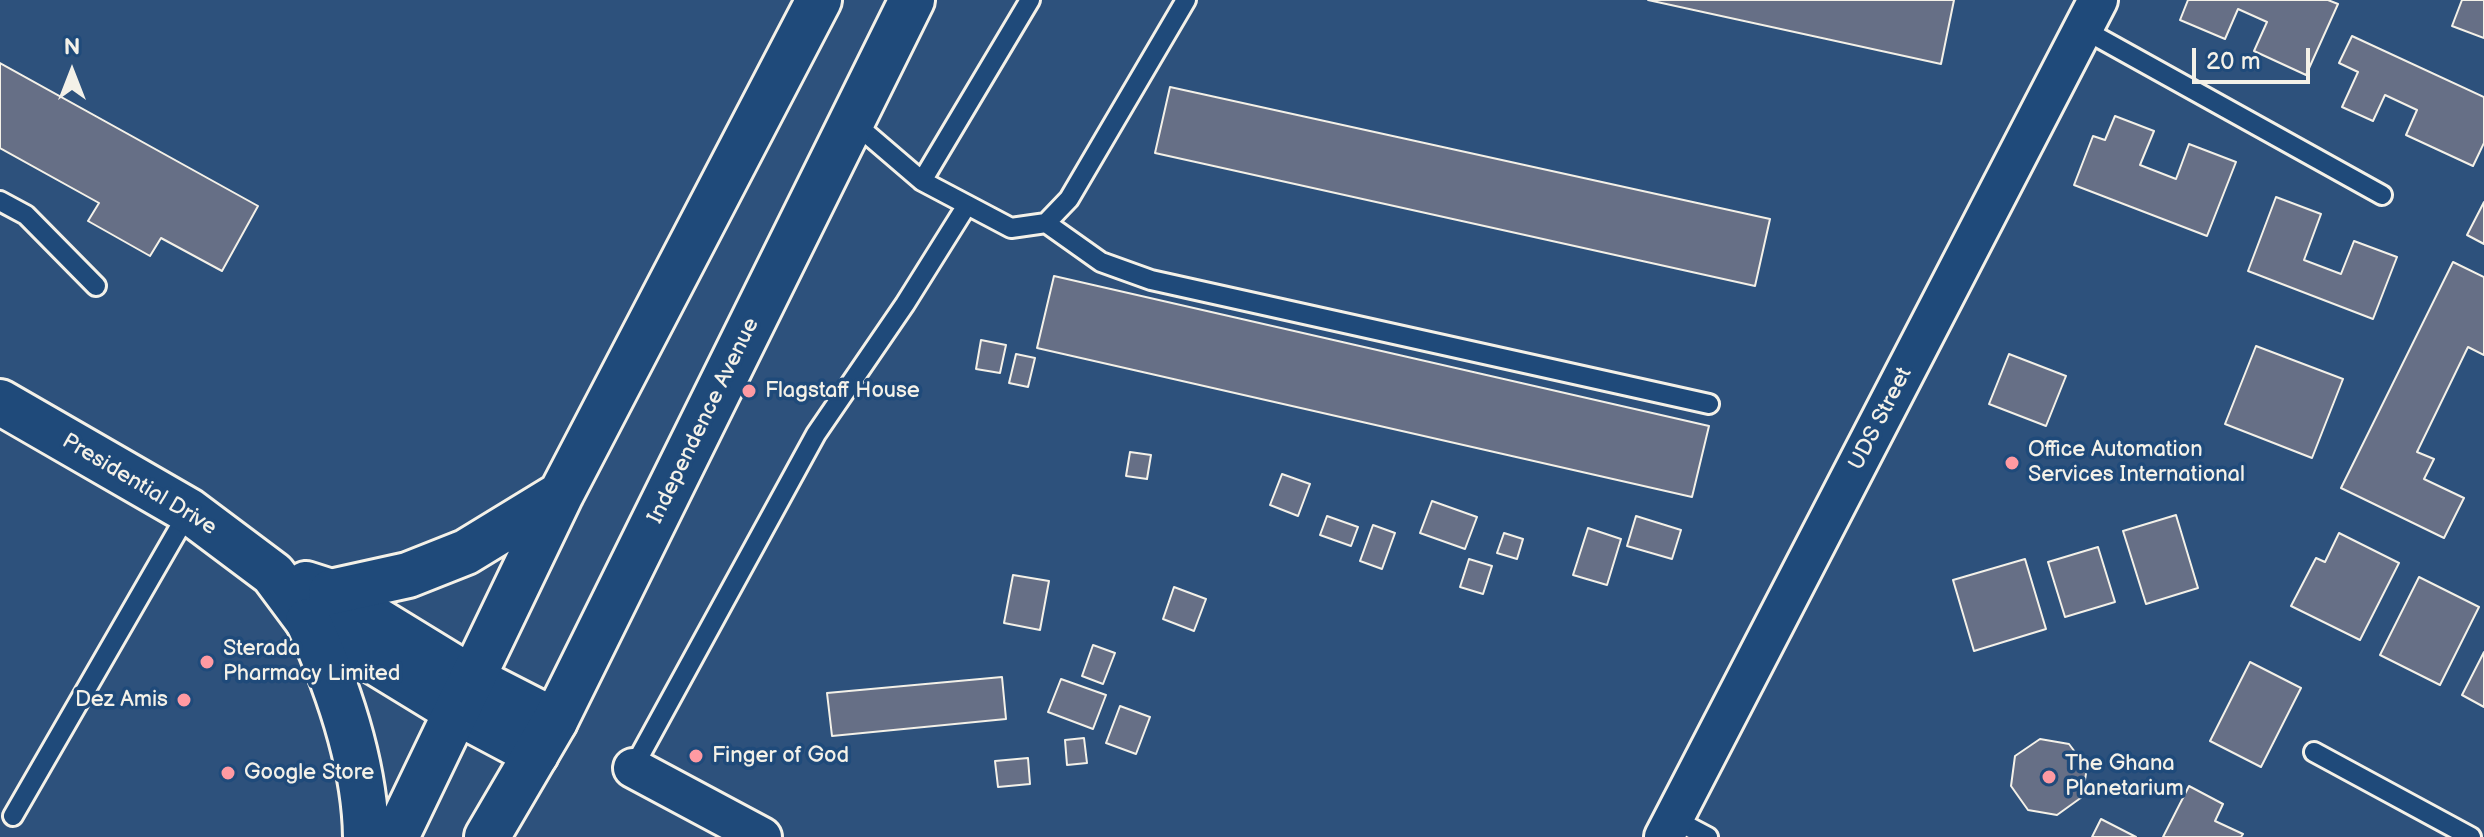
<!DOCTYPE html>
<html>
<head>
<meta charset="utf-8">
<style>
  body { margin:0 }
  #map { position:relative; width:2484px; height:837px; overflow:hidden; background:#2d517c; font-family:"Balsamiq Sans",sans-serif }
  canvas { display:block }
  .north { position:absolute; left:32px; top:32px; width:80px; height:80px; -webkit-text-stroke:6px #1f4a7a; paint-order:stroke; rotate:0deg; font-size:22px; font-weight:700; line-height:32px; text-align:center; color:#f4f1e8 }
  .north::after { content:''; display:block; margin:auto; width:28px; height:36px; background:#f4f1e8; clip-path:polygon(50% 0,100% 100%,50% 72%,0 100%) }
  .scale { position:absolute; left:2192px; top:48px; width:118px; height:36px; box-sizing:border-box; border:4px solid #f4f1e8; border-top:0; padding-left:10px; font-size:24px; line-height:28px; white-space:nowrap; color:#f4f1e8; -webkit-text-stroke:6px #1f4a7a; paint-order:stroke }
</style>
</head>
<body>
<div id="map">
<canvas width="2484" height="837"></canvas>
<div class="north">N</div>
<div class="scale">20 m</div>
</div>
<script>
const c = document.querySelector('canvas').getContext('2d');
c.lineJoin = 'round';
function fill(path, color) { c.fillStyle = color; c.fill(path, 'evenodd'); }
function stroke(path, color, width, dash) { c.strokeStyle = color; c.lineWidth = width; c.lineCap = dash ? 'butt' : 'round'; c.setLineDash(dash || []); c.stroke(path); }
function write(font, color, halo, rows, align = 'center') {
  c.font = font + ' "Balsamiq Sans",sans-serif'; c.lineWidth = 7; c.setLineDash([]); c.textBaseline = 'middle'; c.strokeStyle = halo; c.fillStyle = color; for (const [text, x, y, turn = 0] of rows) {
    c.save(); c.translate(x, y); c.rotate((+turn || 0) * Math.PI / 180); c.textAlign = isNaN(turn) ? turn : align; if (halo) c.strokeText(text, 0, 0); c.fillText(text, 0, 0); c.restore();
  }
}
const building = new Path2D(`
  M1648 0H1954L1941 64Z
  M2188 0H2328L2338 4 2306 75 2254 51 2267 22 2238 9 2225 39 2180 20Z
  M2462 0H2484V38L2452 26Z
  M2352 36 2484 97V143L2473 166 2406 135 2417 110 2385 95 2373 121 2342 107 2358 72 2339 63Z
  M0 63 258 206 222 271 161 238 150 256 88 221 99 203 0 148Z
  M1170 87 1770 219 1755 286 1155 153Z
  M2115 116 2154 131 2140 165 2176 179 2189 144 2236 162 2207 236 2074 185 2093 136 2105 140Z
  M2276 197 2321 214 2304 260 2341 274 2354 241 2397 257 2373 319 2248 271Z
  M2484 202V244L2467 235Z
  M2453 262 2484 277V355L2468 347 2417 452 2434 459 2424 479 2464 498 2444 538 2341 488Z
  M1054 276 1709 426 1692 497 1037 348Z
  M981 340 1006 345 1000 373 976 369Z
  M2256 346 2343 379 2312 458 2225 424Z
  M1016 354 1035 358 1028 387 1009 383Z
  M2009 354 2066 376 2046 426 1989 404Z
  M1130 452 1151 455 1147 479 1126 476Z
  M1282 474 1310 484 1298 516 1270 505Z
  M1432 501 1477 517 1465 549 1420 533Z
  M2176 515 2198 588 2146 604 2123 531Z
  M1327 516 1358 527 1351 546 1320 535Z
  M1636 516 1681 530 1672 559 1627 546Z
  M1373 525 1395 533 1382 569 1360 561Z
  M1588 528 1621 539 1607 585 1573 575Z
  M1504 533 1523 539 1517 559 1497 553Z
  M2339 533 2399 563 2360 640 2291 606 2316 558 2325 562Z
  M2098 547 2115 602 2065 617 2048 562Z
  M1469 559 1492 566 1483 594 1460 587Z
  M2025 559 2046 629 1974 651 1953 580Z
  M1013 575 1049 581 1040 630 1004 623Z
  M2419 577 2479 607 2440 685 2380 655Z
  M1174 587 1206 599 1194 631 1163 619Z
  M1093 645 1115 653 1103 684 1082 676Z
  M2484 652V707L2462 695Z
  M2250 662 2301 688 2261 767 2210 741Z
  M1002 677 1006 719 832 736 827 693Z
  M1061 679 1106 695 1093 729 1048 712Z
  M1120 706 1150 717 1136 754 1106 743Z
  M1084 738 1087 763 1067 765 1065 740Z
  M2040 739 2069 744 2087 768 2082 797 2057 815 2028 810 2011 786 2015 756Z
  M1028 758 1030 784 998 787 995 761Z
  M2189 786 2223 804 2215 821 2243 834 2241 837H2163Z
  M2101 819 2136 837H2092Z`);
const lane = new Path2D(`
  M2083 29 2382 195
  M852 121 922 181 1011 228 1046 223 1069 199 1186 0
  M922 181 1030 0
  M0 201 26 215 96 286
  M1046 223 1101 262 1151 280 1709 404
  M2314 752 2471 837
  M633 768 816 434 905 304 967 205
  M13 816 189 511
  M1674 819 1708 837`);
const street = new Path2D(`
  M633 768 762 837
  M1664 837 2098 0`);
const secondary = new Path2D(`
  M0 402 189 511 273 574 308 621 457 712 536 754
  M306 584 331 592 473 679 555 721`);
const highway = new Path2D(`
  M331 592 408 575 466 552 561 494
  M308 621C338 687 365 763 366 837
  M396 837 561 494 819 0
  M487 837 555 721 912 0`);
const markers = [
  [749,391,8,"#ff9aa2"],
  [2012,463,8,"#ff9aa2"],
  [207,662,8,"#ff9aa2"],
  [184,700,8,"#ff9aa2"],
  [696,756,8,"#ff9aa2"],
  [228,773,8,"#ff9aa2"],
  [2049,777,8,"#ff9aa2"]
];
const poiNames = [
  ["Flagstaff House",765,391],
  ["Office Automation",2028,450],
  ["Services International",2028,475],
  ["Sterada",223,649],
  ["Pharmacy Limited",223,674],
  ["Dez Amis",168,700,"right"],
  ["Finger of God",712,756],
  ["The Ghana",2065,764],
  ["Planetarium",2065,789],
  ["Google Store",244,773]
];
const streetNames = [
  ["UDS Street",1881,419,-63],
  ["Independence Avenue",704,421,-64],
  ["Presidential Drive",139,485,31]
];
fill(building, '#666f86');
stroke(building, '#f4f1e8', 2);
stroke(lane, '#f4f1e8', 24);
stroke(street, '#f4f1e8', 44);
stroke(secondary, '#f4f1e8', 50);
stroke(highway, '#f4f1e8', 50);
stroke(lane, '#1f4a7a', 18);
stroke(street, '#1f4a7a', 38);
stroke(secondary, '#1f4a7a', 44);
stroke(highway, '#1f4a7a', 44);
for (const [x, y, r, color] of markers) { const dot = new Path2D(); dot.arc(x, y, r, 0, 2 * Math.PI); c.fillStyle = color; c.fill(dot); stroke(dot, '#1f4a7a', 3); }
write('22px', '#f4f1e8', '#1f4a7a', poiNames, 'left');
write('22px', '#f4f1e8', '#1f4a7a', streetNames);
</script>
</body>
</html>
